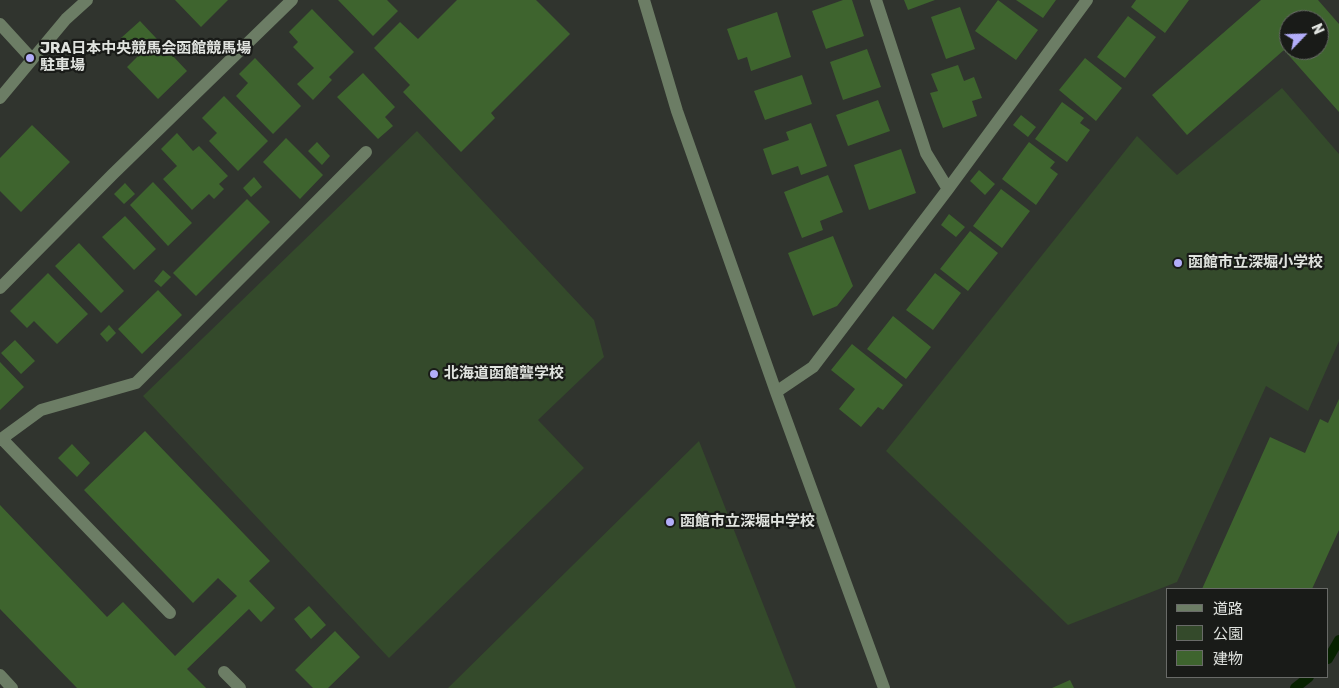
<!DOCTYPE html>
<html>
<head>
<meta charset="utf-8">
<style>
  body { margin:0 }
  #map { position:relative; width:1339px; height:688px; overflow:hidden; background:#30342e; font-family:Rubik,"Noto Sans JP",sans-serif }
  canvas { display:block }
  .legend { position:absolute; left:1166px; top:588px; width:162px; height:90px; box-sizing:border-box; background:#191b18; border:1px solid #696b68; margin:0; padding:6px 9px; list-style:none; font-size:15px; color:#e0e3df }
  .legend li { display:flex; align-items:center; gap:10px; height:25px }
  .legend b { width:25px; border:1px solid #696b68 }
  .north { position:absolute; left:1279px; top:10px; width:50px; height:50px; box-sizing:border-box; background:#191b18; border:1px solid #696b68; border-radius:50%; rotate:66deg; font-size:14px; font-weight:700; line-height:20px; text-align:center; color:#e0e3df }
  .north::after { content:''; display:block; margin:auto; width:18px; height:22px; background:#b2adf9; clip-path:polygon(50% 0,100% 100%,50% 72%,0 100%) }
</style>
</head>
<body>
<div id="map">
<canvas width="1339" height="688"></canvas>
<ul class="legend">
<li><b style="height:6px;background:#6c7d65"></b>道路</li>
<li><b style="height:14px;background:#344a2b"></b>公園</li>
<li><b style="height:14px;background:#3e642e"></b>建物</li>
</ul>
<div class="north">N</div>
</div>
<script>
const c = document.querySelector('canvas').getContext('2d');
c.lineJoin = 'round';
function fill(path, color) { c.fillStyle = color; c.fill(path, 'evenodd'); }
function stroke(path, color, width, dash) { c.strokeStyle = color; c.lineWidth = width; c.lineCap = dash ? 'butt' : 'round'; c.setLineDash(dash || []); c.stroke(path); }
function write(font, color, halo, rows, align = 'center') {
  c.font = font + ' Rubik,"Noto Sans JP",sans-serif'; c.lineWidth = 4.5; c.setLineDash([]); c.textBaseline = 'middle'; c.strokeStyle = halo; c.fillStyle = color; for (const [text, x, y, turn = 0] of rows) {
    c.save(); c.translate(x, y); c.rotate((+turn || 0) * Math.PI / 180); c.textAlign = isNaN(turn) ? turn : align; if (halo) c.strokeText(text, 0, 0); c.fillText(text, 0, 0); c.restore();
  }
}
const green = new Path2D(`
  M1282 88 1339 154V341L1308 411 1266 386 1177 582 1068 625 886 451 1137 136 1177 175Z
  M417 131 594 320 604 357 538 420 584 468 389 658 143 396Z
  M699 441 796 688H448Z`);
const stream = new Path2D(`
  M1328 659 1339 640
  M1295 688 1309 677`);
const building = new Path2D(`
  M175 0H228L201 27Z
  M338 0H387L398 11 373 36Z
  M457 0H536L570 34 491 113 495 118 461 152 403 92 410 85 374 48 400 22 418 39Z
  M843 0H852L864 36 826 49 812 11Z
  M904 0H935L908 10Z
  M998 0 1038 30 1016 60 975 31Z
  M1016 0H1056L1043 18Z
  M1136 0H1189L1165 33 1131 7Z
  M1261 0H1318L1339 24V112L1284 50 1187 135 1152 95ZM1289 20H1319V50H1289Z
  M960 7 975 49 946 59 931 17Z
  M312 9 354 52 329 77 332 80 313 100 297 84 314 68 293 47 298 42 289 32Z
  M777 12 791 57 751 71 747 57 738 60 727 29Z
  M1128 16 1156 37 1125 78 1097 57Z
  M140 21 187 71 158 99 127 67 138 56 121 38Z
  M867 49 881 87 843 100 830 62Z
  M255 58 301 106 273 134 236 96 248 83 239 74Z
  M1085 58 1122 88 1096 121 1059 90Z
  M958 65 964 81 974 77 982 98 972 101 977 116 943 128 930 93 938 91 931 74Z
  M363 73 395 107 385 117 393 126 378 139 337 97Z
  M802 75 812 104 765 120 754 91Z
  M224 96 268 141 238 171 209 141 217 133 202 118Z
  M878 100 890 131 848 146 836 115Z
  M1062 102 1084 118 1080 123 1090 130 1067 162 1035 139Z
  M1021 115 1036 127 1028 137 1013 125Z
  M811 123 827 166 801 175 798 166 772 175 763 149 789 140 786 132Z
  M32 125 70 162 21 212 0 191V158Z
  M177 133 193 151 199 146 228 176 219 184 224 189 214 199 209 194 192 210 163 179 177 166 161 149Z
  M286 138 323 175 300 199 263 162Z
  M317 142 330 156 322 165 308 151Z
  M1029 142 1055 162 1050 168 1058 174 1036 205 1002 179Z
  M901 149 916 193 869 210 854 165Z
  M979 170 995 184 985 195 970 181Z
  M828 175 843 212 820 221 823 230 802 238 784 192Z
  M254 177 262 187 251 197 243 188Z
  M153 182 192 223 168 246 130 205Z
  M125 183 135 194 124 204 114 194Z
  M1001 189 1030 211 1002 248 973 226Z
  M247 199 270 222 196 296 173 273Z
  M949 214 965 227 956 237 941 225Z
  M125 216 156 249 134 270 102 237Z
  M970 231 998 253 968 291 940 269Z
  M833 236 853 286 837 306 813 316 788 253Z
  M79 243 124 291 101 313 55 266Z
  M163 270 171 277 161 287 154 281Z
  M48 273 88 314 57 344 34 321 27 328 10 311Z
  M935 273 961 293 933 330 906 310Z
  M158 290 182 315 142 354 118 329Z
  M893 316 931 347 906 379 867 349Z
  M109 325 116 333 107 342 100 334Z
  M15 340 35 361 21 374 1 353Z
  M852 344 903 385 883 410 878 407 861 427 839 409 855 389 831 370Z
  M0 362 24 387 0 410Z
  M1339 399V530L1312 589H1202L1270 437 1305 453 1320 419 1328 423Z
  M145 431 270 561 249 581 275 608 261 622 249 609 187 669 206 688H77L0 609V505L107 617 123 602 175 656 237 596 218 578 193 603 84 490Z
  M72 444 90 463 77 477 58 458Z
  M309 606 326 625 311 639 294 619Z
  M335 631 360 657 328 688H313L295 670Z
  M1070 680 1074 688H1052Z`);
const minor = new Path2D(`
  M644 0 677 111 776 392 884 688
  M876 0 926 153 948 189
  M0 24 32 59
  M0 98 66 19 87 0
  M0 288 113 174 292 0
  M776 392 813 367 948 189 1087 0
  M2 439 170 613
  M0 440 41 410 136 383 366 152
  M224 672 240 688
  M0 675 12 688`);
const markers = [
  [30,58,5,"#b2adf9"],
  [1178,263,5,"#b2adf9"],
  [434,374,5,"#b2adf9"],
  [670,522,5,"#b2adf9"]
];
const poiNames = [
  ["JRA日本中央競馬会函館競馬場",40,49],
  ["駐車場",40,66],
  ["函館市立深堀小学校",1188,263],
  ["北海道函館聾学校",444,374],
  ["函館市立深堀中学校",680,522]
];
fill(green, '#344a2b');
stroke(stream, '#072200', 10);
fill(building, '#3e642e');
stroke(minor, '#6c7d65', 12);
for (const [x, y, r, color] of markers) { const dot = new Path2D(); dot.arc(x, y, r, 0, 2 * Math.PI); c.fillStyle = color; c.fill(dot); stroke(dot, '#191b18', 2); }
write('bold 15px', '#e0e3df', '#191b18', poiNames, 'left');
</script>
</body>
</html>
